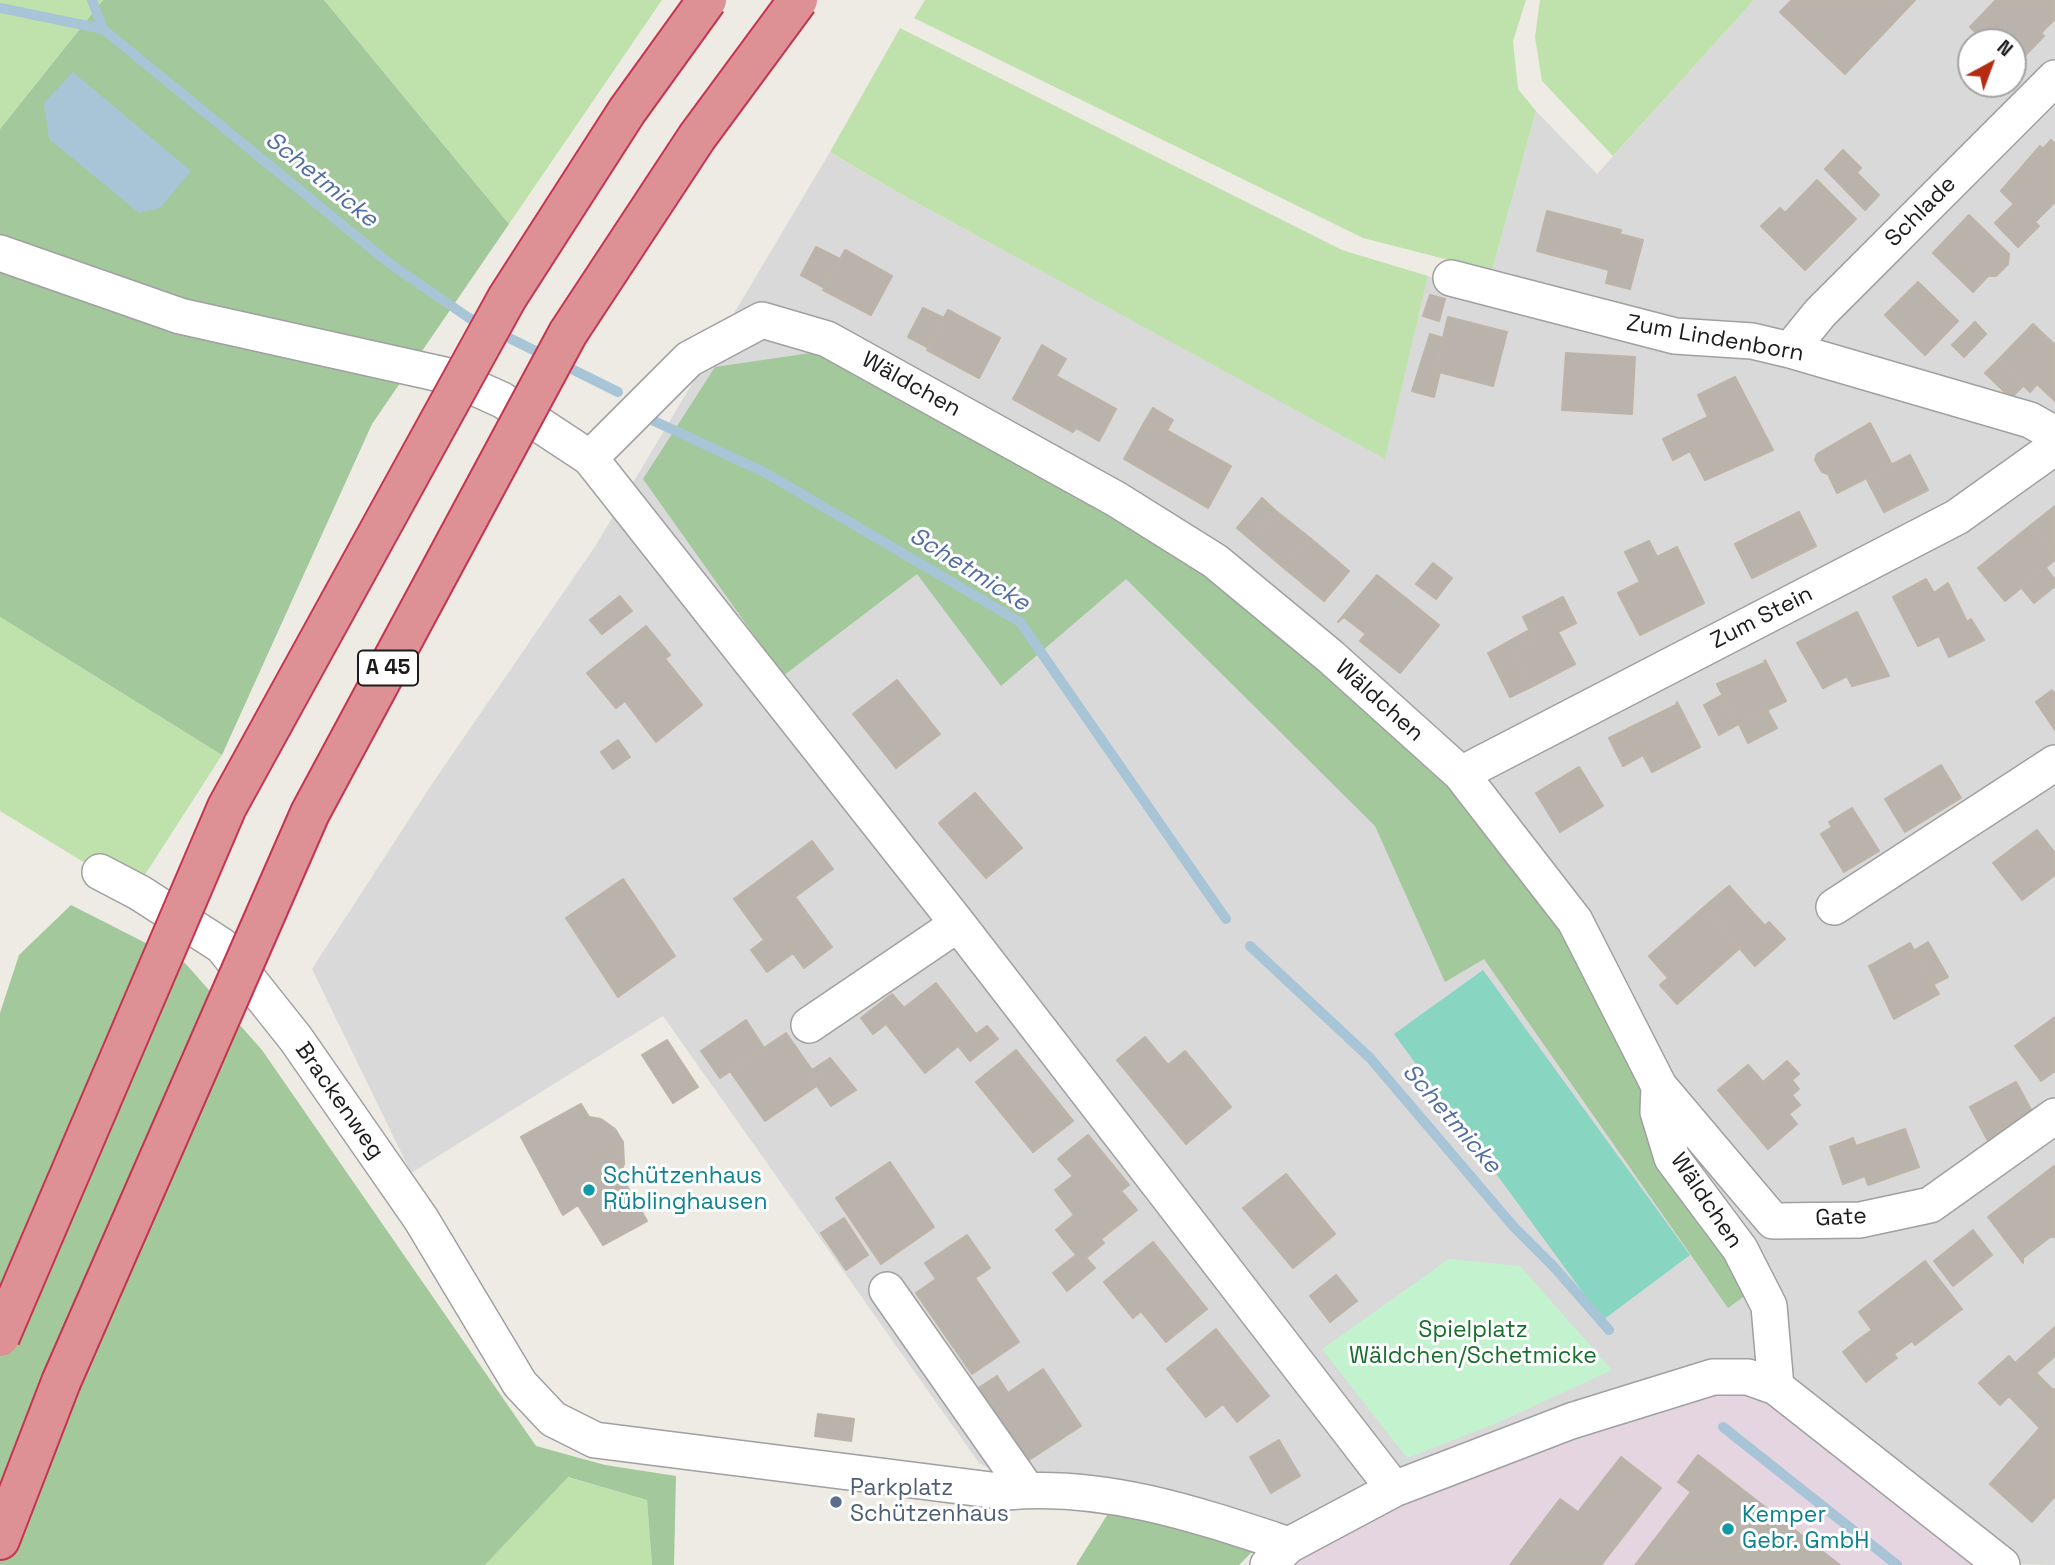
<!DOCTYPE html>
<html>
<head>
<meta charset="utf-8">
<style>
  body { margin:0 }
  #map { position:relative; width:2055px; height:1565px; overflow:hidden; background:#edebe3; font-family:"Space Grotesk",sans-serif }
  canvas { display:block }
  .north { position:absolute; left:1957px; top:28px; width:70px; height:70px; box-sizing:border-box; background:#fff; border:2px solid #a4a4a4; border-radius:50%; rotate:41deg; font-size:19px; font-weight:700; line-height:28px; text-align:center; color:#1c1c1c }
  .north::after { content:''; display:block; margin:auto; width:24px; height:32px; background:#b52b13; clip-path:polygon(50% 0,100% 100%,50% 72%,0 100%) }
</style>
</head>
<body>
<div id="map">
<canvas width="2055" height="1565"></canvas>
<div class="north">N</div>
</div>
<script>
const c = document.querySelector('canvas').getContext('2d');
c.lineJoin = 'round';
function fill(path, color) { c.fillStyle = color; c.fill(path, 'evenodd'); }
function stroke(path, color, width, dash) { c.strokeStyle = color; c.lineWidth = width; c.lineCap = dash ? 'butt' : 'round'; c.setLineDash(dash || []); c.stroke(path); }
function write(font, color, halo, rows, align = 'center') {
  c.font = font + ' "Space Grotesk",sans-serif'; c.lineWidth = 6; c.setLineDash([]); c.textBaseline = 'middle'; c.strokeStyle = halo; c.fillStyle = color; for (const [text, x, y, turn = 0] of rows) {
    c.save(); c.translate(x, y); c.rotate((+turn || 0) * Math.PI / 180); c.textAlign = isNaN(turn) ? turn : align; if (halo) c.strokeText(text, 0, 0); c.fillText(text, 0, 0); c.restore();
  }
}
const residential = new Path2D(`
  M1754 0H2055V1565L1289 1545 1027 1490 979 1463 663 1016 411 1173 312 969 434 781 596 545 830 152 899 193 1385 458 1428 276 1486 293 1536 111 1597 174ZM1971 42H2013V84H1971Z`);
const industrial = new Path2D(`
  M1748 1377 2001 1565H1268L1394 1489Z`);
const grass = new Path2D(`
  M0 0H103L0 129Z
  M324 0H662L509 224Z
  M925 0H1526L1513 41 1518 89 1536 111 1492 271 1363 238 914 18Z
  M1540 0H1754L1613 156 1542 81 1535 37Z
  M900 28 1342 250 1428 276 1385 459 899 193 830 152Z
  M0 617 222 755 139 884 100 872 0 811Z
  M567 1477 647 1500 652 1565H485Z`);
const forest = new Path2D(`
  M103 0H324L509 224 372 424 222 755 0 617V129Z
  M831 350 1200 551 1392 726 1573 919 1672 1097 1753 1290 1728 1308 1484 959 1445 982 1375 826 1126 579 1001 686 917 574 783 676 643 479 715 367Z
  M71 905 185 963 262 1050 536 1446 605 1465 676 1476 674 1565H652L647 1500 568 1477 485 1565H0V1013L19 955Z
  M1109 1512 1267 1537 1239 1565H1076Z`);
const park = new Path2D(`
  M1449 1259 1520 1266 1612 1370 1497 1423 1407 1458 1322 1349Z`);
const pitch = new Path2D(`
  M1483 970 1690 1255 1603 1320 1394 1034Z`);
const water = new Path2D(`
  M73 72 191 171 160 208 139 213 49 139 44 103Z`);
const stream = new Path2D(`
  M92 0 103 29
  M0 8 103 29 389 263 469 318 618 392
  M654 421 764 472 1020 622 1226 919
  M1250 946 1370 1058 1513 1226 1554 1267 1609 1330
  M1723 1427 1897 1565`);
const building = new Path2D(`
  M1792 0H1915L1845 74 1780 12Z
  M1996 0H2055V19L2041 33 2044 36 2013 68V42H1986L1970 27Z
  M2051 140 2055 144V202L2035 222 2039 226 2018 247 1995 223 2014 204 2001 191 2040 146 2043 149Z
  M1843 150 1861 168 1857 173 1879 195 1865 210 1825 169Z
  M1817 180 1856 219 1805 270 1761 226 1780 208 1785 213Z
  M1547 211 1621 230 1620 234 1643 240 1630 289 1606 283 1609 270 1537 251Z
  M1969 215 2009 254 2008 264 1996 276H1988L1973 292 1933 253Z
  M816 247 840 259 825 288 801 275Z
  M845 250 892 276 871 315 823 290Z
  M1918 282 1958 321 1925 355 1885 315Z
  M1430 295 1445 299 1439 321 1423 316Z
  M923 308 944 318 929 348 908 337Z
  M948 310 1000 338 979 378 927 350Z
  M1448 317 1507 332 1493 386 1435 371Z
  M1975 322 1986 334 1964 357 1952 345Z
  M2033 324 2055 345V401L2037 384 2030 392 1998 360Z
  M1430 334 1443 338 1435 371 1440 372 1434 397 1412 391Z
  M1042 345 1066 359 1056 376 1116 409 1099 441 1076 428 1073 432 1013 399Z
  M1566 353 1635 357 1632 414 1562 410Z
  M1998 360 2024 385 2011 398 1985 373Z
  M1735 377 1773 450 1705 480 1690 451 1673 460 1663 439 1708 417 1698 395Z
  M1153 408 1173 420 1167 430 1161 427 1159 432 1144 423Z
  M1144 423 1159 432 1161 427 1231 466 1208 508 1124 459Z
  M1870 423 1892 465 1837 493 1828 474 1822 472 1815 460 1817 454Z
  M1910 455 1928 490 1884 512 1866 478Z
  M1262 498 1276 511 1251 540 1237 528Z
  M2055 506V556L2031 525Z
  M1276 511 1310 538 1284 568 1251 540Z
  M1799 512 1816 546 1752 578 1735 544Z
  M2031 525 2055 556V560L2005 601 1978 568Z
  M1310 538 1349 571 1324 601 1284 568Z
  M1649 541 1657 557 1677 547 1704 603 1640 635 1618 593 1640 582 1625 552Z
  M1433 563 1452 578 1436 599 1416 584Z
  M2046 568 2055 580V586L2034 603 2021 587Z
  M1377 575 1439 625 1400 673 1360 641 1366 634 1344 617 1338 622Z
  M1926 579 1934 593 1948 583 1967 622 1971 619 1984 640 1949 657 1939 636 1918 646 1893 597Z
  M620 596 632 611 602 634 590 620Z
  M1563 597 1576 623 1558 632 1575 664 1531 687 1513 652 1535 642 1523 617Z
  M1857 612 1889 676 1852 686 1847 676 1823 688 1797 643Z
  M646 626 670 655 665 659 702 705 656 742 625 701 616 708 587 673Z
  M1529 630 1535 642 1513 652 1531 687 1510 697 1488 653Z
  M1765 660 1786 701 1737 725 1717 684 1764 663Z
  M897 680 940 734 896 768 853 714Z
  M2052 690 2055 694V730L2036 702Z
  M1722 695 1737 725 1719 735 1704 705Z
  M1677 702 1700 747 1652 772 1643 755 1623 766 1609 738 1676 705Z
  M1767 710 1777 728 1748 743 1739 724Z
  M618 740 630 757 613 769 601 752Z
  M1941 765 1961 798 1905 832 1885 799Z
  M1579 767 1603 806 1560 832 1536 793Z
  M975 793 1022 848 986 878 939 823Z
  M1852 808 1879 851 1844 872 1821 834 1832 827 1829 822Z
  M2037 830 2055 853V875L2022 900 1993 863Z
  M812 841 833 869 795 897 832 947 804 968 793 953 767 972 751 950 764 940 734 899Z
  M623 879 675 956 618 997 566 918Z
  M1729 886 1765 926 1769 922 1785 939 1755 966 1704 907Z
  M1704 907 1740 948 1677 1004 1660 985 1668 978 1649 956Z
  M1928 942 1948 977 1934 984 1915 950Z
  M1910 943 1939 994 1894 1019 1869 966Z
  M936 983 976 1034 987 1026 998 1039 970 1061 958 1046 925 1073 886 1024 873 1034 861 1018 892 994 904 1008Z
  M2055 1017V1071L2041 1081 2015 1046Z
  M746 1020 764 1048 720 1078 701 1051Z
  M786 1033 821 1083 765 1121 730 1071Z
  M1145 1037 1168 1065 1185 1051 1231 1107 1186 1144 1117 1060Z
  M667 1040 698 1087 673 1103 642 1055Z
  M1016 1050 1073 1121 1033 1152 976 1082Z
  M830 1058 856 1090 831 1106 817 1086 821 1083 812 1070Z
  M1787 1061 1799 1074 1792 1080 1799 1089 1792 1095 1800 1105 1789 1114 1797 1124 1768 1149 1718 1090 1748 1065 1763 1082Z
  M2016 1082 2034 1115 1988 1141 1970 1107Z
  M581 1104 589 1117 601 1119 615 1129 623 1142 624 1164 620 1174 647 1221 603 1245 578 1205 563 1215 521 1137Z
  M1905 1129 1919 1167 1868 1185 1865 1176 1843 1184 1830 1147 1853 1138 1856 1146Z
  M1088 1135 1129 1185 1121 1191 1137 1210 1101 1239 1104 1243 1086 1258 1095 1268 1067 1291 1053 1273 1076 1255 1056 1230 1074 1215 1055 1190 1073 1176 1058 1159Z
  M890 1162 934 1227 881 1264 836 1198Z
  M2054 1166 2055 1237H2050L2023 1258V1263L1988 1217Z
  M1286 1174 1335 1234 1293 1268 1243 1208Z
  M844 1218 868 1255 846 1270 821 1233Z
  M1973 1230 1992 1255 1953 1286 1934 1261Z
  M967 1235 990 1268 975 1278 1019 1342 972 1374 916 1293 936 1279 925 1263Z
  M1153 1242 1207 1309 1166 1342 1141 1311 1133 1318 1104 1282Z
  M1925 1261 1962 1309 1915 1345 1912 1341 1894 1354 1897 1358 1881 1370 1858 1340 1872 1330 1859 1312Z
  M1336 1275 1357 1301 1330 1322 1310 1296Z
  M2055 1327V1356L2036 1373 2053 1390 2055 1389V1496L2032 1522 1990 1484 2040 1428 2009 1396 2000 1405 1979 1383 2009 1356 2015 1363Z
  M1216 1329 1269 1396 1237 1422 1223 1404 1206 1417 1167 1369Z
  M1858 1340 1881 1370 1866 1382 1843 1352Z
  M1043 1369 1081 1426 1026 1462 971 1393 997 1376 1008 1393Z
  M818 1414 854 1419 851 1441 815 1436Z
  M1279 1440 1300 1476 1271 1493 1250 1457Z
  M1698 1455 1840 1565H1635L1691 1492 1678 1482Z
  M1621 1457 1661 1488 1601 1565H1510L1560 1499 1578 1512Z`);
const minor = new Path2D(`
  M0 253 180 316 449 376 502 400 590 458 958 924 1394 1489
  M1451 278 1675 336 1752 341 1790 350 2030 420 2055 434
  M1790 350 1820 313 2055 78
  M590 458 689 359 762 320 827 339 1116 499 1215 561 1331 657 1461 774 1575 921 1659 1086 1658 1112 1672 1158 1740 1249 1769 1306 1776 1387
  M1461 774 1957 517 2055 447
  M100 872 140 893 222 946 296 1039 421 1219 520 1384 553 1419 595 1440 1007 1492C1105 1483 1198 1515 1289 1545
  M1834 907 2055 763
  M809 1025 958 924
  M1659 1086 1773 1221 1860 1220 1930 1205 2055 1116
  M887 1290 1027 1490
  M1268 1565 1289 1545 1394 1489 1571 1421 1713 1377H1748L1776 1387 2002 1565`);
const motorway = new Path2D(`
  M0 1540 61 1382`);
const motorwayBridge = new Path2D(`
  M0 1337 227 807 507 298 627 111 707 0
  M61 1382 310 813 568 333 697 137 798 0`);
const markers = [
  [589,1190,7,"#0f9aa8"],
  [836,1502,7,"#5c6f8a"],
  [1728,1529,7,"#0f9aa8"]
];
const shields = [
  [388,668,60]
];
const shieldNames = [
  ["A 45",388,668]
];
const streetNames = [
  ["Schlade",1921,212,-45],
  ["Zum Lindenborn",1715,339,10],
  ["Wäldchen",911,385,29],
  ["Zum Stein",1762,618,-27],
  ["Wäldchen",1379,701,42],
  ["Brackenweg",339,1101,55],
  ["Wäldchen",1706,1201,56],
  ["Gate",1841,1218,-3]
];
const cultureNames = [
  ["Schützenhaus",603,1177],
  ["Rüblinghausen",603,1203],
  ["Kemper",1742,1516],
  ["Gebr. GmbH",1742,1542]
];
const parkNames = [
  ["Spielplatz",1473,1331],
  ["Wäldchen/Schetmicke",1473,1357]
];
const serviceNames = [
  ["Parkplatz",850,1489],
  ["Schützenhaus",850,1515]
];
const waterNames = [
  ["Schetmicke",321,180,39],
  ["Schetmicke",969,570,32],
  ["Schetmicke",1451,1119,49]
];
fill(residential, '#dad9d9');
fill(industrial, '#e5d5e0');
fill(grass, '#bfe2ad');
fill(forest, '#a2c89b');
fill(park, '#c3f3ce');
fill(pitch, '#88d5c2');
fill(water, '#a7c5d6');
stroke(stream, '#a7c5d6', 10);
fill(building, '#b9b3ac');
stroke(building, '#bdb4a7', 2);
stroke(minor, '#a0a0a0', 38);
stroke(motorway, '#c63451', 42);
stroke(minor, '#fff', 35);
stroke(motorway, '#dd9194', 38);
stroke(motorwayBridge, '#c63451', 42, []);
stroke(motorwayBridge, '#dd9194', 38);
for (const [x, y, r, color] of markers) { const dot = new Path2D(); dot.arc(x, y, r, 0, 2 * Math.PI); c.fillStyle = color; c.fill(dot); stroke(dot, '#fff', 2.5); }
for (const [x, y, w] of shields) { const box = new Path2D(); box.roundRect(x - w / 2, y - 17.5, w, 35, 5); c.fillStyle = '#fff'; c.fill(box); stroke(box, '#1c1c1c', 2); }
write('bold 21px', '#1c1c1c', null, shieldNames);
write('23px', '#1c1c1c', '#fff', streetNames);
write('23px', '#0d838f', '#fff', cultureNames, 'left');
write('23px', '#166f2a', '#fff', parkNames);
write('23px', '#4e5e75', '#fff', serviceNames, 'left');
write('italic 24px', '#526ea2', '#fff', waterNames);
</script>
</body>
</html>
